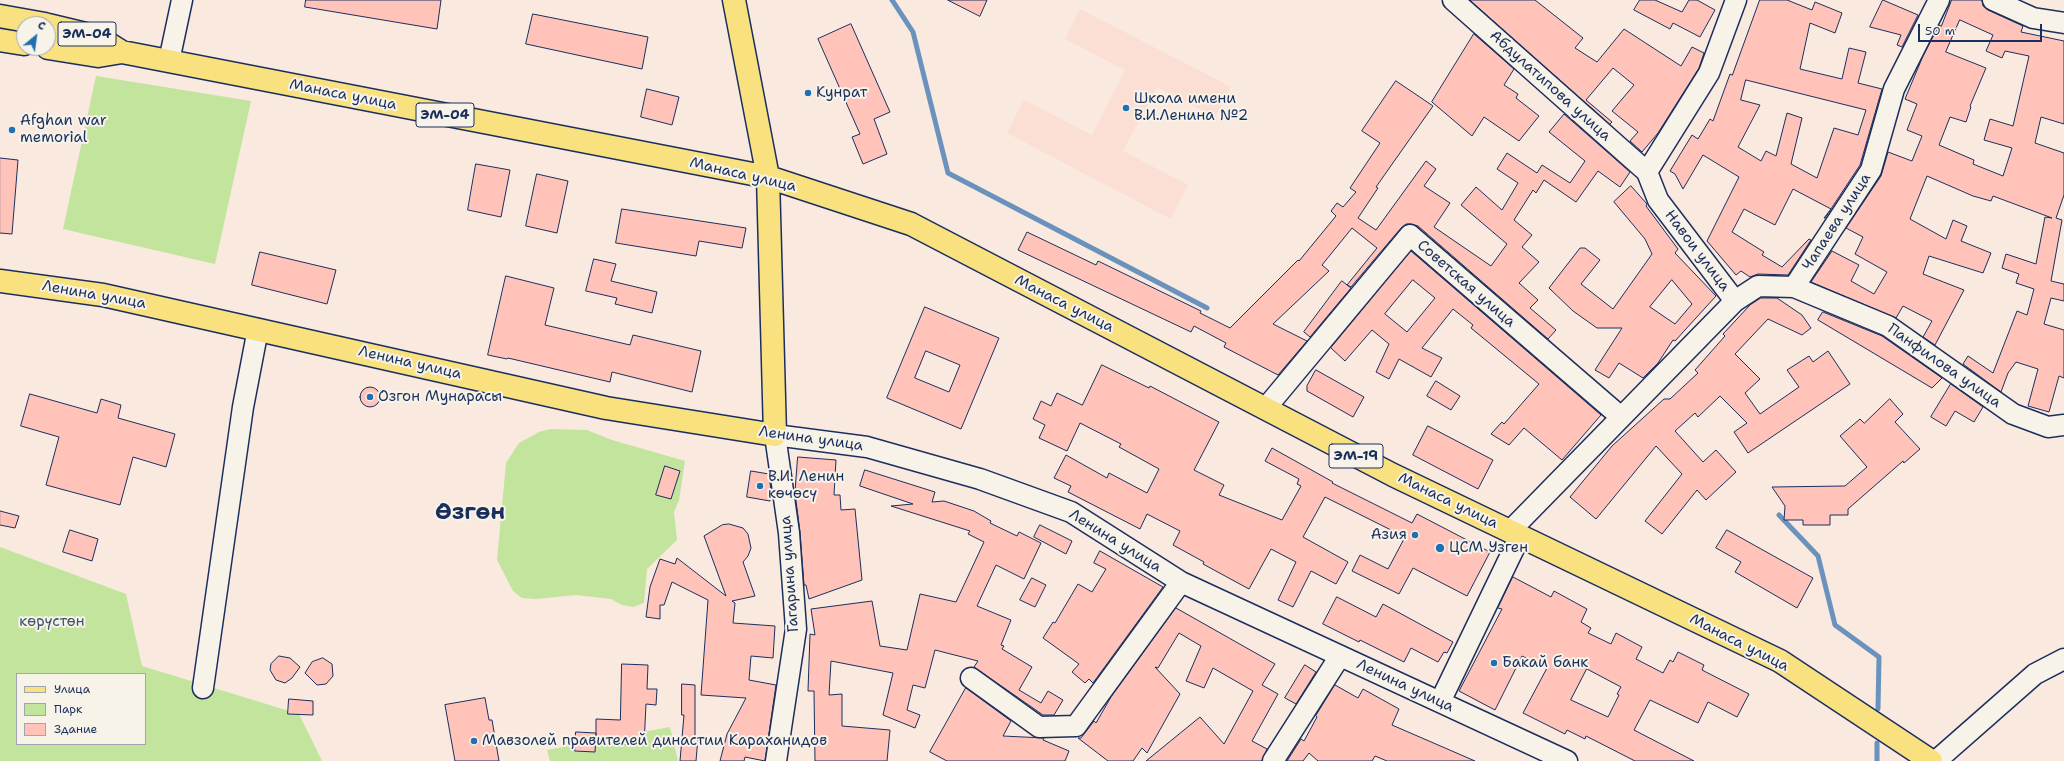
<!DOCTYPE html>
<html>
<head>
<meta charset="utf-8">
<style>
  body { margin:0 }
  #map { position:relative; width:2064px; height:761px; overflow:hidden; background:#f9e9df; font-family:"Shantell Sans",sans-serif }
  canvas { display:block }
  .legend { position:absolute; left:16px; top:673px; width:130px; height:72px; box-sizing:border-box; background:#f7f3e8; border:1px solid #9fa5b1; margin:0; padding:5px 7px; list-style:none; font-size:12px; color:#1b2f5e }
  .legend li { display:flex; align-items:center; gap:8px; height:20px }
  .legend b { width:20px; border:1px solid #9fa5b1 }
  .north { position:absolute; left:16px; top:16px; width:40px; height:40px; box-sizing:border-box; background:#f7f3e8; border:1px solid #9fa5b1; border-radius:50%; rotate:29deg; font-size:11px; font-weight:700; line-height:16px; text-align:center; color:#1b2f5e }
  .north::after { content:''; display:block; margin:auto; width:14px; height:18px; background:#1f6fb2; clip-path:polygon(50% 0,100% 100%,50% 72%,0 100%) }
  .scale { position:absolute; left:1918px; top:24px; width:124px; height:18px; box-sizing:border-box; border:2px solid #1b2f5e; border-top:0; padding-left:5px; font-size:12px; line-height:14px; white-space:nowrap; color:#1b2f5e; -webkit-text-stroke:3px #f7f3e8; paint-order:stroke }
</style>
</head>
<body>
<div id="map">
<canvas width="2064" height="761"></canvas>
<ul class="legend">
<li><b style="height:5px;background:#fae180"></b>Улица</li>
<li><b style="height:11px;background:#c2e49d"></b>Парк</li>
<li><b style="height:11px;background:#ffc3ba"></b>Здание</li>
</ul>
<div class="north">С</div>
<div class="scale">50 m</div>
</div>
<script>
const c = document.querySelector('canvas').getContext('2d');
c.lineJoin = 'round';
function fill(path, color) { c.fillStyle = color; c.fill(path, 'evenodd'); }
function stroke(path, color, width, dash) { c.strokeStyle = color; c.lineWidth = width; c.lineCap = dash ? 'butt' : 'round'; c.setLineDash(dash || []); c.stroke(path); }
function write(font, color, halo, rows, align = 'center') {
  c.font = font + ' "Shantell Sans",sans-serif'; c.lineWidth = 4; c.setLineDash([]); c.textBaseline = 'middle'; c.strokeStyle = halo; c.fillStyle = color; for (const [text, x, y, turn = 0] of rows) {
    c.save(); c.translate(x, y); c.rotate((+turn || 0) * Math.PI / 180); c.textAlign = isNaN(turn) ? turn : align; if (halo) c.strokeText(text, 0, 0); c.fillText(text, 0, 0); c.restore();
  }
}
const built = new Path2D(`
  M1080 9 1231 87 1215 117 1157 87 1123 151 1188 185 1171 219 1007 133 1024 100 1092 135 1125 70 1065 39Z`);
const green = new Path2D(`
  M96 76 251 101 215 264 63 229Z
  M551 429 587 430 612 440 685 461 679 500 674 512 677 540 647 569 644 603 633 607 622 605 611 599 576 595 536 599 522 598 513 591 497 560 506 463 519 443 539 432Z
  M0 547 126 594 142 666 299 714 322 761H0ZM17 674H145V744H17Z
  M670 727 678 761H550L547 750Z`);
const stream = new Path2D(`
  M892 0 913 32 948 173 1207 308
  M1779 515 1818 556 1835 625 1879 657 1878 709
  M1877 761V743`);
const building = new Path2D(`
  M306 0H441L437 29 305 7Z
  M948 0H987L980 16Z
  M1470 0H1535L1583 38 1575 48 1597 62 1624 29 1681 66 1692 47 1704 53 1699 68 1658 133 1642 152 1630 141 1638 132 1612 111 1634 85 1613 68 1586 100 1612 122 1610 124Z
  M1640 0H1655L1682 12 1689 0H1697L1715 10 1700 37 1673 23 1670 29 1634 10Z
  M1760 0H1787L1812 10 1815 2 1842 13 1835 33 1810 23 1800 69 1842 79 1849 48 1866 52 1858 83 1882 89 1860 165 1825 218H1824L1831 209 1793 189 1775 225 1744 209 1732 232 1764 252 1762 255 1782 267 1809 239 1811 240 1788 275 1758 274 1750 277 1741 271 1736 275 1707 241 1739 177 1703 155 1683 189 1675 174 1670 171 1692 135 1698 139 1710 119 1713 121 1730 74 1732 75ZM1746 80 1866 110 1858 135 1834 128 1817 178 1791 164 1802 118 1787 113 1776 156 1766 151 1761 161 1738 147 1760 105 1741 100Z
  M1883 0 1918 15 1902 47 1897 45 1901 35 1870 27Z
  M1952 0H1982L1983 6 1988 10 2023 26 2021 32 2064 41V124L2041 117 2035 143 2064 153V195L2056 218 2062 220 2051 281 2064 284V301L2051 298 2044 324 2064 330V378L2059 376 2049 412 2028 406 2038 369 2016 362 2008 373 2001 392 1963 364 1968 356 1993 373 2017 311 2027 315 2034 289 2016 283 2019 274 2002 268 2006 254 2036 264 2045 217 2052 218 1993 196 1991 201 1973 196 1927 176 1910 219 1946 239 1953 220 1967 226 1961 241 1991 253 1983 273 1929 256 1923 274 1964 290 1935 345 1923 337 1932 321 1903 306 1896 318 1811 282 1832 251 1859 265 1851 281 1874 294 1887 272 1855 254 1863 237 1846 228 1881 176 1888 152 1912 161 1922 136 1907 130 1917 104 1905 99 1923 56 1939 25 1941 26ZM1960 20 1993 35 1986 51 2002 58 2005 51 2029 56 2013 126 1990 119 1984 140 2012 148 2003 176 1973 164 1974 160 1939 145 1950 117 1966 122 1971 107 1970 106 1986 68 1946 52Z
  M533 14 648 37 642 69 526 44Z
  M851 24 890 112 874 119 887 154 863 164 852 137 860 134 818 39Z
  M1474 34 1514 69 1504 85 1518 94 1516 98 1539 116 1519 141 1484 117 1472 136 1432 102Z
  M1396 81 1433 106 1376 187 1378 188 1358 218 1376 230 1426 161 1436 169 1424 186 1450 203 1434 227 1491 266 1507 244 1461 205 1476 187 1502 210 1518 183 1497 169 1507 153 1537 173 1542 165 1570 183 1585 161 1549 132 1564 114 1630 172 1620 187 1598 171 1576 202 1544 180 1536 193 1533 190 1514 220 1532 235 1522 247 1539 262 1519 283 1538 300 1530 308 1556 330 1548 339 1418 226 1412 224H1406L1401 228 1351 287 1347 285 1377 248 1352 228 1322 265 1329 271 1273 324 1307 341 1278 375 1224 347 1226 343 1194 326 1191 332 1018 250 1027 232 1096 265 1098 261 1201 311 1200 313 1230 328 1298 260 1299 261 1336 216 1331 211 1337 203 1343 207 1356 192 1350 188 1380 143 1362 131Z
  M647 89 679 97 672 125 641 117Z
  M0 158 18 160 12 234 0 233Z
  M476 164 510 170 501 217 468 210Z
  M537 174 568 181 557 233 526 226Z
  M1631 186 1647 204 1646 206 1678 249 1675 253 1716 296 1675 341 1673 340 1658 363 1643 378 1619 363 1609 378 1595 370 1622 328H1597L1573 311 1549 288 1580 248H1585L1600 260 1581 284 1613 309 1652 254 1645 239 1614 202ZM1672 280 1692 304 1675 324 1650 307Z
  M622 209 746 228 742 248 699 241 696 256 616 243Z
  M1411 251 1601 415 1562 460 1524 428 1509 445 1491 434 1502 422 1504 424 1539 384 1471 328 1473 325 1453 309 1422 348 1442 358 1431 377 1399 359 1389 379 1376 372 1389 344 1372 330 1345 361 1331 348ZM1413 280 1435 298 1407 332 1385 314Z
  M260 252 336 270 327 304 252 285Z
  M594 259 616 264 611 281 657 292 652 313 615 304 617 298 586 291Z
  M506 276 554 288 545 325 630 345 633 335 701 351 692 392 612 372 610 382 508 358 507 359 488 355Z
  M1342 281 1351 288 1310 337 1304 332Z
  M1761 298H1777L1802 315 1811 328 1802 335 1768 319 1735 354 1760 379 1745 393 1760 414 1799 387 1787 370 1809 356 1813 362 1828 351 1850 384 1748 453 1734 432 1747 423 1720 396 1698 417 1695 413 1675 431 1703 462 1716 450 1736 472 1706 500 1697 490 1662 534 1645 521 1682 474 1656 446 1596 519 1570 497 1612 446 1664 399H1670L1698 373 1695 370 1725 336 1723 334 1750 305Z
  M925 307 999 338 961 429 887 398ZM926 351 960 365 949 392 915 378Z
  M1823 312 1882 336 1942 378 1932 388 1818 320Z
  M1102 365 1149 388 1150 386 1219 422 1194 470 1224 485 1219 495 1282 520 1301 486 1297 484 1299 479 1265 461 1272 448 1333 482 1332 483 1412 523 1417 514 1490 552 1467 596 1413 568 1399 594 1352 571 1360 555 1388 569 1405 537 1325 497 1303 537 1348 562 1336 584 1311 571 1293 607 1278 600 1296 562 1271 549 1249 589 1203 564 1204 562 1173 545 1180 531 1147 514 1140 529 1068 492 1071 486 1054 478 1066 455 1107 478 1109 473 1147 493 1159 469 1119 447 1121 444 1080 423 1067 451 1039 438 1045 425 1033 419 1041 401 1051 406 1057 393 1082 405Z
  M1316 370 1364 397 1353 417 1307 391V386Z
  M1436 381 1460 396 1451 410 1427 396Z
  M1951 384 1983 407 1974 422 1955 411 1946 426 1931 417Z
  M360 397a10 10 0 1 1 20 0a10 10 0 1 1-20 0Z
  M30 394 97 413 101 399 121 405 118 418 175 434 166 467 133 457 120 505 46 485 59 437 21 426Z
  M1890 399 1903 414 1895 422 1920 449 1904 463 1903 461 1848 509V515H1830V525H1803V520H1784L1785 506 1772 487 1845 486 1867 467 1840 436 1860 419 1864 423Z
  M1428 426 1493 460 1478 489 1413 455Z
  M798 457 836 460 834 495H840L841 510 855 509 862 580 809 599 806 585H804L800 532 795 493Z
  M665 466 680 471 671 499 656 495Z
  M865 470 935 492 932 502 944 501 974 511 991 521 990 523 1017 536 1019 532 1041 543 1024 579 996 565 977 606 1011 620 1001 645 1004 646 1002 649 1032 667 1019 690 1041 703 1048 691 1063 700 1054 715H1043L974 667 978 661 935 650 925 688 913 685 907 710 920 715 915 728 883 715 893 673 831 661 829 695 842 694V726L890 730 887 761H815L814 691H808L810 634 815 635 811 609 872 601 880 646 907 650 920 594 956 602 984 542 968 534 970 531 891 506 913 504 860 486Z
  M751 471 769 474 771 491 770 501 747 497Z
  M0 511 19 516 15 528 0 525Z
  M729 524 743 528 748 534 751 548 748 556 743 562 755 596 732 601 735 603 733 623 775 626 773 658 751 656 749 680 776 685 765 761 745 757 744 761H720L727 734 746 698 701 695 708 600 672 582 664 605H660V619L646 617 650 587 660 559 675 564 677 558 726 596 704 536 722 525Z
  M1040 525 1072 541 1066 554 1034 537Z
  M70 530 98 539 92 561 63 552Z
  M1727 530 1813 578 1797 608 1735 572 1741 562 1716 548Z
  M1100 551 1163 587 1093 683 1089 679 1085 683 1072 672 1079 664 1043 638 1053 622 1055 623 1078 584 1092 592 1106 569 1094 563Z
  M1513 577 1551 597 1554 591 1587 609 1581 622 1591 628 1588 633 1611 644 1616 633 1642 647 1636 659 1663 673 1670 660 1673 662 1678 652 1704 665 1702 670 1749 694 1737 717 1708 702 1698 723 1650 700 1634 730 1694 761H1635L1586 736 1585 739 1567 730 1565 734 1523 713 1547 668 1522 656 1495 710 1459 691 1502 609 1498 608ZM1587 669 1621 687 1617 694 1619 695 1608 717 1571 700Z
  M1032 578 1046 585 1035 607 1020 600Z
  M1337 597 1376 617 1383 604 1453 642 1447 653 1444 652 1438 662 1411 648 1404 662 1360 640 1359 642 1323 624Z
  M1176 608 1275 664 1262 685 1278 694 1252 741 1267 749 1262 761H1146L1200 717 1224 744 1253 691 1213 668 1204 688 1186 681 1201 646 1179 633 1158 668 1155 667 1180 694 1147 753 1142 748 1133 761H1108L1078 738H1081L1094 721 1096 723 1111 697Z
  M279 656 290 658 300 667 292 678 285 683 276 680 270 670 271 664Z
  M323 658 332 664 333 676 326 684 317 685 305 673 312 662Z
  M622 664 648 665 647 689H657L656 705 646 704 644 745 596 743V719L620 720Z
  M1305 665 1316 672 1296 704 1285 698Z
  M682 684 695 685V737H698L696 761H680L684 715H682Z
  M1335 685 1358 698 1363 689 1399 709 1392 725 1475 761H1387L1375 756 1372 761H1318L1309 753 1303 761H1287L1301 739 1304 741 1317 717 1316 716Z
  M966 688 1011 721 1003 736 1044 738 1043 740 1069 751 1065 761H947L930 752Z
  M485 698 489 720H492L499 761H455L445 705Z
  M289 699 313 701V715L288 714Z
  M576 732 596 733 595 752 575 751Z`);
const minor = new Path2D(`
  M1453 0 1647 172
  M1993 0 2033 18 2064 23
  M169 61 182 0
  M1794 287 1871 170 1894 89 1939 0
  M1735 301 1758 286 1794 287 1888 326 2013 414 2048 427 2064 425
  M1265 409 1410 235 1621 417
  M1510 531 1735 301 1658 200 1647 172 1709 73 1736 0
  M971 678 1039 727 1076 726 1181 582
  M203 688 243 407 258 329
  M1440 702 1520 536
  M776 761 796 629 789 533 775 435 867 447 980 479 1071 512 1181 582 1567 761
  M1273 761 1340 656
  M1936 761 2035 674 2064 659`);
const major = new Path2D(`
  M0 16 45 24
  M48 25 98 37 122 52 768 177 911 224 1393 475 1780 661 1931 761
  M0 40 24 44
  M48 48 98 56 122 52
  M0 281 103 295 606 408 775 435 768 177 734 0`);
const markers = [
  [808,93,4,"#1f6fb2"],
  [1126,108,4,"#1f6fb2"],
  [12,130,4,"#1f6fb2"],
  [370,397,4,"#1f6fb2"],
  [760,486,4,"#1f6fb2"],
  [1415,535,4,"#1f6fb2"],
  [1440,548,5,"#1f6fb2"],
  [1494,663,4,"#1f6fb2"],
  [474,741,4,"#1f6fb2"]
];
const shields = [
  [87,34,58],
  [445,115,58],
  [1356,456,54]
];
const shieldNames = [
  ["ЭМ-04",87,34],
  ["ЭМ-04",445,115],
  ["ЭМ-19",1356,456]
];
const streetNames = [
  ["Абдулатипова улица",1550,86,42],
  ["Манаса улица",343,95,11],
  ["Манаса улица",743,175,13],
  ["Чапаева улица",1837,222,-57],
  ["Навои улица",1697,251,53],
  ["Советская улица",1466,284,41],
  ["Ленина улица",94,295,10],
  ["Манаса улица",1064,304,27],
  ["Ленина улица",410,363,13],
  ["Панфилова улица",1944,366,35],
  ["Ленина улица",811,439,8],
  ["Манаса улица",1448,501,26],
  ["Ленина улица",1115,541,32],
  ["Гагарина улица",790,574,-94],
  ["Манаса улица",1739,643,27],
  ["Ленина улица",1405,686,25]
];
const poiNames = [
  ["Кунрат",816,93],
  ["Школа имени",1134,99],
  ["В.И.Ленина №2",1134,116],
  ["Afghan war",20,121],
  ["memorial",20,138],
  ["Озгон Мунарасы",378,397],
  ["В.И. Ленин",768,477],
  ["көчөсү",768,494],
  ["Азия",1407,535,"right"],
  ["ЦСМ Узген",1449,548],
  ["Бакай банк",1502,663],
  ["Мавзолей правителей династии Караханидов",482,741]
];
const parkNames = [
  ["көрүстөн",52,622]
];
const townNames = [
  ["Өзгөн",470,513]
];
fill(built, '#fbded4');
fill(green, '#c2e49d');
stroke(stream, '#6a92bd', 5);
fill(building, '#ffc3ba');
stroke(building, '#1b2f5e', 1);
stroke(minor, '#1b2f5e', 23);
stroke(major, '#1b2f5e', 25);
stroke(minor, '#f7f3e8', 20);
stroke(major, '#fae180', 22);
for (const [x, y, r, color] of markers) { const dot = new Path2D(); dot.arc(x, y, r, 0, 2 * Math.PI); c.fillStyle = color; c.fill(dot); stroke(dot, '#f7f3e8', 1.5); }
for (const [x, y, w] of shields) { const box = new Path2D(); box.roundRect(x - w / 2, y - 12, w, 24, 3); c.fillStyle = '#f7f3e8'; c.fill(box); stroke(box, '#1b2f5e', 1); }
write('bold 14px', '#1b2f5e', null, shieldNames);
write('15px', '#1b2f5e', '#f7f3e8', streetNames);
write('15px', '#1b2f5e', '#f7f3e8', poiNames, 'left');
write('15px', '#3c536b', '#f7f3e8', parkNames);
write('bold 23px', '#1b2f5e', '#f7f3e8', townNames);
</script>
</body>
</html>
